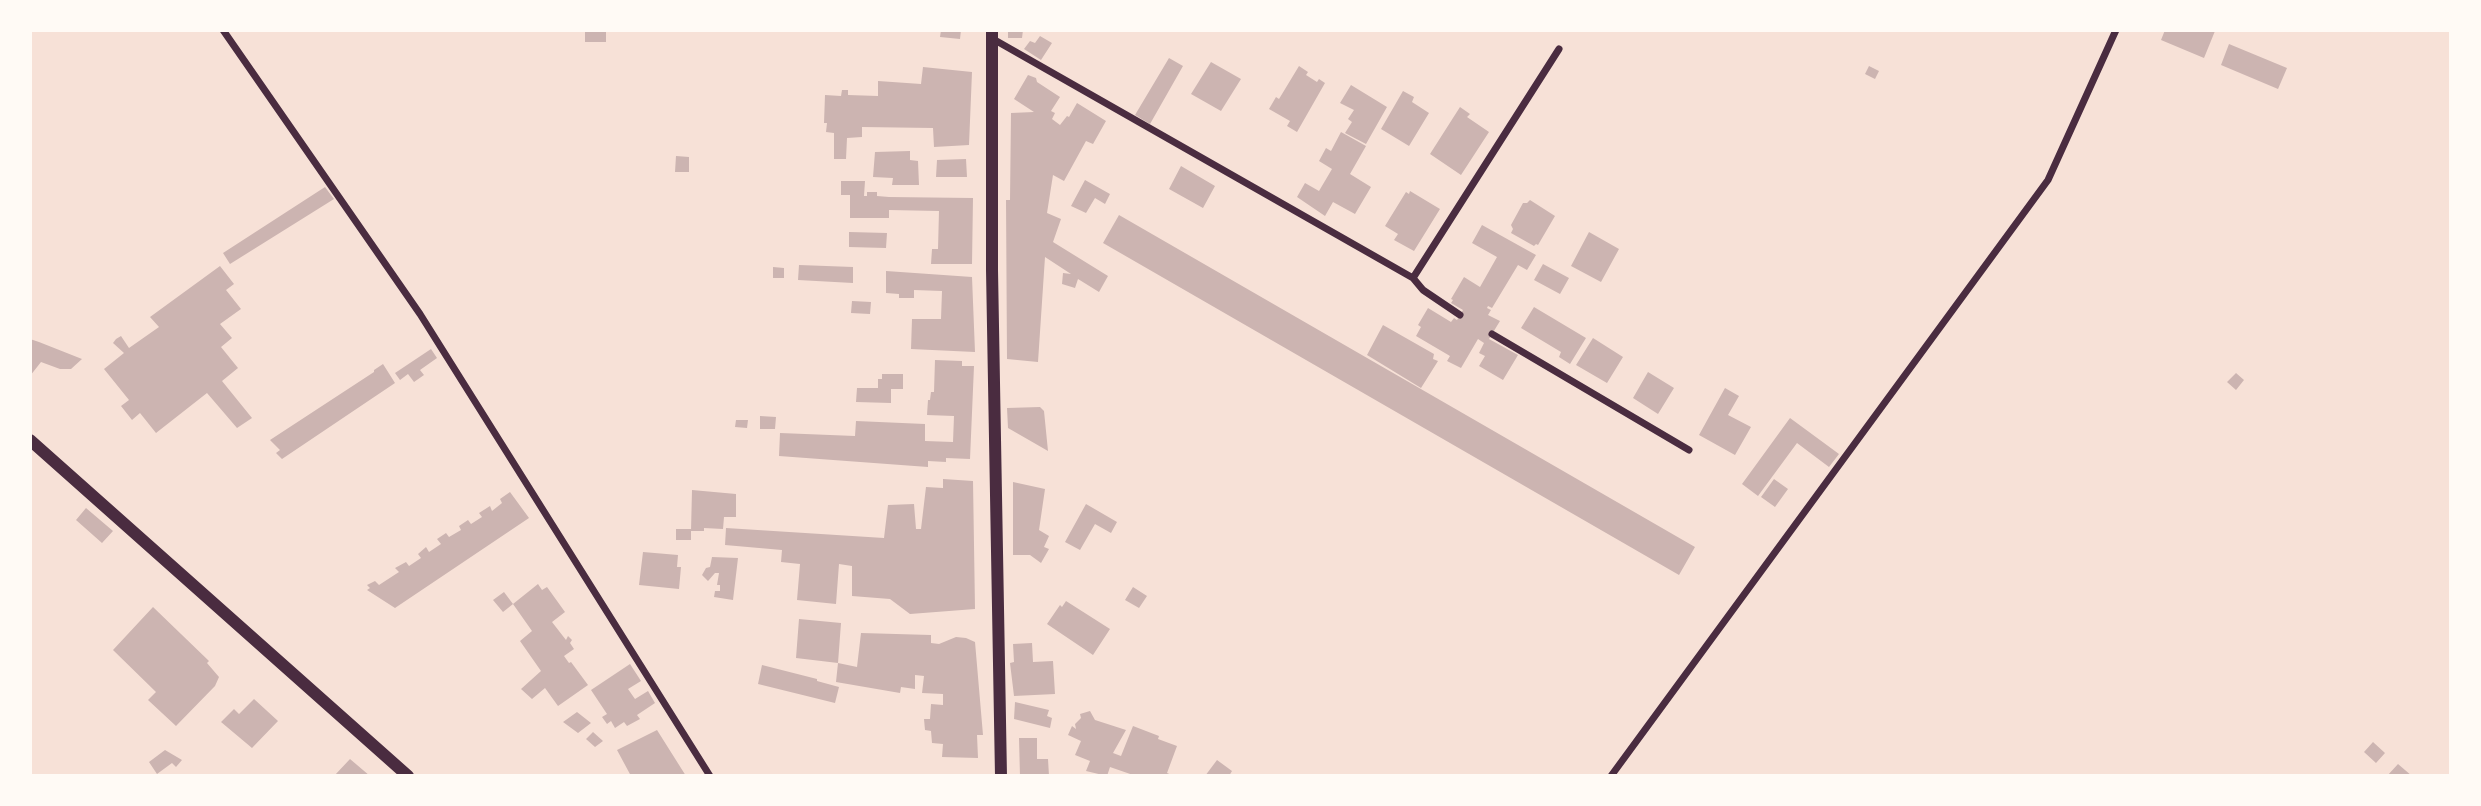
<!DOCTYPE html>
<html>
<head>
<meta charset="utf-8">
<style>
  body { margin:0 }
  #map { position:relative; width:2481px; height:806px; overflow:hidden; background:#f7e1d7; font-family:Arial,sans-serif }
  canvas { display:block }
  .frame { position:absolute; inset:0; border:32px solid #fffaf5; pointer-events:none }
</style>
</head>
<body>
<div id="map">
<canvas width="2481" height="806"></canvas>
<div class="frame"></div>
</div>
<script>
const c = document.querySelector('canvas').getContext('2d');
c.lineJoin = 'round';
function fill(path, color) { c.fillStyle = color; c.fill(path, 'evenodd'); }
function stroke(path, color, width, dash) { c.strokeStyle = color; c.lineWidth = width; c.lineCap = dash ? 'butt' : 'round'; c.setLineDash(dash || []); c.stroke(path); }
const building = new Path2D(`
  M585 30H606V42H585Z
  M941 30H961L960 39 940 37Z
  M1008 30H1023L1022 38H1008Z
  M2165 30H2212L2215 31 2204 58 2161 40Z
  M1040 36 1052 43 1041 60 1024 49 1030 41 1035 43Z
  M2229 44 2287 68 2278 89 2221 65Z
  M1169 58 1183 66 1150 124 1135 115Z
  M1211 62 1241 79 1221 111 1191 94Z
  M1299 66 1308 72 1306 75 1317 82 1319 79 1325 83 1297 132 1287 126 1290 121 1269 109 1276 97 1279 99Z
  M1869 66 1879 71 1875 79 1865 74Z
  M923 67 972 72 969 145 934 147 933 128 862 127V137L847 138 846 159H834V133L826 132 827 123H824L825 95 841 96 842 90H848V95L878 96V81L921 84Z
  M1028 75 1036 78 1037 82 1060 97 1051 111 1055 113 1052 119 1060 125 1067 116 1069 117 1077 103 1106 121 1093 144 1086 141 1064 181 1053 175 1047 213 1061 219 1053 242 1108 276 1099 292 1078 279 1075 288 1062 284 1063 273 1071 274 1045 257 1038 362 1007 359 1006 200H1010L1011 113 1034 112 1014 99Z
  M1351 85 1387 107 1366 144 1345 133 1352 122 1348 119 1354 110 1340 103Z
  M1403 91 1414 97 1412 102 1429 113 1409 146 1381 129Z
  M1460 107 1470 114 1467 117 1489 132 1461 175 1430 154Z
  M1341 132 1366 146 1350 174 1371 187 1355 214 1333 202 1325 216 1297 197 1305 183 1319 191 1332 169 1319 161 1326 148 1331 151Z
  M910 151V160L918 161 919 185H892L893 178 873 177 875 152Z
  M676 156 689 157V172H675Z
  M966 159 967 177H936L937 160Z
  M1181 166 1215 186 1203 208 1169 189Z
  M1085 180 1110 194 1105 204 1095 198 1086 213 1071 206Z
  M841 181H865L864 196H867V192H877V196L889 197 973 198 972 264H931L932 249H938L939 211 889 210V218H850V195H841Z
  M325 187 334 199 230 264 223 253Z
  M1410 191 1440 209 1414 251 1394 240 1398 234 1385 226 1406 192 1409 194Z
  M1530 200 1555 216 1538 245 1536 244 1534 246 1511 233 1513 229 1511 225 1523 203H1527Z
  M1119 215 1695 547 1679 575 1103 243Z
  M1482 225 1536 255 1527 270 1518 265 1492 308 1488 306 1487 308 1491 310 1488 315 1500 321 1489 339 1518 355 1503 380 1479 366 1485 356 1479 353 1484 343 1478 339 1461 368 1447 361 1450 356 1416 336 1421 327 1418 325 1428 308 1451 322 1454 318 1457 320 1463 310 1451 303 1453 300 1451 299 1464 277 1480 287 1497 257 1472 243Z
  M849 232 887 233 886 248 849 247Z
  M1589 232 1619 249 1601 282 1571 266Z
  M1543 264 1569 278 1560 294 1534 280Z
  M799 265 853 267V283L798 280Z
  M220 266 234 284 226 290 241 309 220 324 232 338 221 347 238 368 222 381 252 418 237 428 207 393 156 433 140 413 132 420 121 406 129 400 104 369 124 353 113 343 116 339 121 336 129 348 159 327 150 317Z
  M773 267 784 268V278H773Z
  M886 271 972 277 975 352 911 349 912 319H941L942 291 914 290V298H899V294L886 293Z
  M852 301 871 302 870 314 851 313Z
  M1534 307 1586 338 1570 364 1559 357 1561 352 1521 328Z
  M1383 325 1434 354 1433 359 1438 361 1421 388 1367 355Z
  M1593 338 1623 357 1607 383 1576 365Z
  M30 339 39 342 82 359 71 369H60L41 362 30 376Z
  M431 349 437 358 420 370 424 375 414 382 408 374 400 380 395 373Z
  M935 360 962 361V366H974L970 459 946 458V462L928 461V467L779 456 780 433 855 436 856 421 925 424V441L953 442 954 416 927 415 928 400H930L931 392H934Z
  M383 364 395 383 282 459 276 453 280 450 270 440 374 372V370Z
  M1648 372 1674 388 1658 414 1633 398Z
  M2236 373 2244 380 2236 390 2227 382Z
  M882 374H903V389H891V403L856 402 857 388H878V379H882Z
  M1725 388 1739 396 1728 415 1751 427 1735 455 1699 435Z
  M1040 407 1044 411 1048 451 1008 428 1007 408Z
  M760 416 776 417 775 429H760Z
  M1790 418 1839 454 1829 467 1797 443 1758 496 1742 484Z
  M736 420H748L747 428 735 427Z
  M943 479 973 481 975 609 910 614 890 599 852 596V566L839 564 836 604 797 600 800 564 781 562 782 550 725 545 726 528 884 538 888 505 914 504 916 529H921L926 487 943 488Z
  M1774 479 1788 489 1775 507 1761 497Z
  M1013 482 1045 489 1039 530 1049 536 1044 547 1049 549 1041 563 1030 555H1013Z
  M692 490 736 494V517H724L723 529 704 528V531H691Z
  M510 492 529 518 395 608 367 590 370 588 367 585 375 581 379 585 399 572 395 568 406 562 409 566 421 558 418 554 426 547 429 552 441 544 437 539 446 533 449 537 461 530 459 526 468 520 471 524 482 517 479 513 490 506 492 511 502 503 500 499Z
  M1086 504 1117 522 1111 533 1095 524 1080 550 1065 542Z
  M86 508 113 531 102 543 76 520Z
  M676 529H691V540H676Z
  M643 552 678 555 677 567H681L679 589 639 585Z
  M712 557 738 558 733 600 714 597 715 591H720V585H717L719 573H715L708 581 702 575 706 568 710 567Z
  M538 584 542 590 547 587 565 612 552 622 566 640 568 636 572 640 570 643 574 649 564 656 569 663 571 662 588 685 558 706 545 688 532 699 521 689 541 671 520 641 532 631 513 604Z
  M1133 587 1147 596 1139 608 1125 600Z
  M504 592 513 604 503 612 493 600Z
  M1066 601 1110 629 1093 655 1047 624 1060 605 1062 607Z
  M153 607 209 661 207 663 219 677 215 686 176 726 148 700 156 692 113 650Z
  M799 619 841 623 838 663 857 667 861 633 931 635V643L939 644 956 637 966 638 975 642 983 735H977L978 758 942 757 943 744 932 743 931 731 925 730 924 719H930L931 704 943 705V694L922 693 924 676 915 675V689L901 687 900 693 836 682 838 663 796 658Z
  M1032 643 1033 662 1053 661 1055 694 1014 696 1010 663 1014 662 1013 644Z
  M630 664 641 681 628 689 635 699 648 691 655 703 637 715 640 719 627 726 624 722 615 728 611 721 607 724 602 717 607 714 591 690Z
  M762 665 817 679V681L839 687 835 703 758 684Z
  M254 699 278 721 252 748 221 722 234 709 239 714Z
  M1015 702 1049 710 1047 716 1052 718 1050 728 1014 719Z
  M1090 711 1095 720 1126 730 1113 753 1121 756 1133 726 1159 736 1158 739 1177 746 1167 773 1174 776H1136L1110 767 1107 776 1086 771 1090 761 1075 755 1081 741 1068 735 1072 726 1076 729 1075 724 1081 718 1080 714Z
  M577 712 591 723 578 733 563 722Z
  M657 730 686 776H631L617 750Z
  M593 732 603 741 595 747 586 739Z
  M1019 738H1037V759H1048L1049 776H1020Z
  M2373 742 2385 753 2376 763 2364 752Z
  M165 750 182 760 176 767 172 763 157 774 149 762Z
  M350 759 370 776H334Z
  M1217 760 1232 771 1229 776H1205Z
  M2398 764 2412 776H2387Z`);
const minor = new Path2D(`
  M223 30 420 314 710 776
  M993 39 1413 278 1559 49
  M1413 278 1423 290 1460 315
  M1492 334 1689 450
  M1611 776 2048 180 2116 30`);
const secondary = new Path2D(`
  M992 30V270L1001 776
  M30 440 408 776`);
fill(building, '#ccb4b1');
stroke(minor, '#4a2c40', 7);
stroke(secondary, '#4a2c40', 12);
</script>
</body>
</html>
